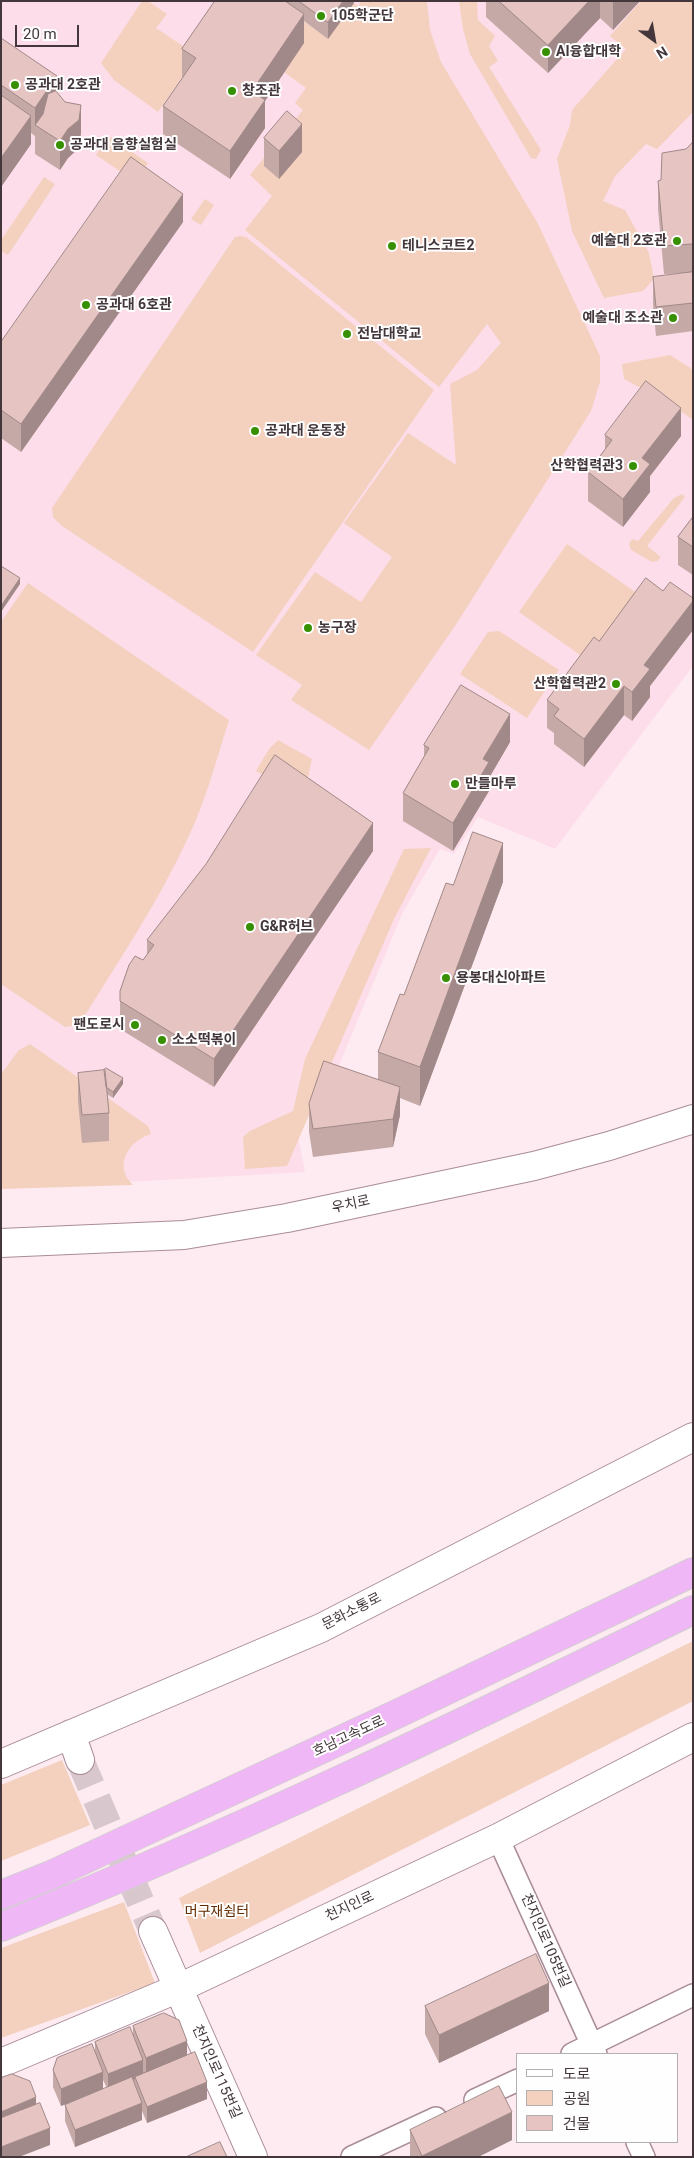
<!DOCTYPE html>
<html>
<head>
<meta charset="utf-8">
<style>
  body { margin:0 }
  #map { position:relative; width:694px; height:2158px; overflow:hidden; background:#feebf2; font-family:Roboto,"Noto Sans KR",sans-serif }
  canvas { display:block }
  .frame { position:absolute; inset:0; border:2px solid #43373c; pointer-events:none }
  .legend { position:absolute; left:516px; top:2053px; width:162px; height:90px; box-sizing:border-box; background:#fefefe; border:1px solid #b3aeb0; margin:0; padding:6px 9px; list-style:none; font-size:15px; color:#43373c }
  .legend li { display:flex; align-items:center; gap:10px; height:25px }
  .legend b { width:25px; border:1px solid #b3aeb0 }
  .north { position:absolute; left:629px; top:15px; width:50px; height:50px; -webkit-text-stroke:4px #fefefe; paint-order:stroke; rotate:148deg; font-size:14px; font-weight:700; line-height:20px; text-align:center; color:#43373c }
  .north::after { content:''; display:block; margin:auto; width:18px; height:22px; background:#43373c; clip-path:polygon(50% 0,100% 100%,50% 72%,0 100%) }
  .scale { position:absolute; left:15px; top:25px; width:64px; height:22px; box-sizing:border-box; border:2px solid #43373c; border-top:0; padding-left:6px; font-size:15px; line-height:18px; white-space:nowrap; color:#43373c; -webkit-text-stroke:4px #fefefe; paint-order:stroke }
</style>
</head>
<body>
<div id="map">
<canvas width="694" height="2158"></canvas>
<div class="frame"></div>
<ul class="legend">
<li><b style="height:6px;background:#fff"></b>도로</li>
<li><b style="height:14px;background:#f4d1be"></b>공원</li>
<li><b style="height:14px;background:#e5c4c2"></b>건물</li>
</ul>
<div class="north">N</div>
<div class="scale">20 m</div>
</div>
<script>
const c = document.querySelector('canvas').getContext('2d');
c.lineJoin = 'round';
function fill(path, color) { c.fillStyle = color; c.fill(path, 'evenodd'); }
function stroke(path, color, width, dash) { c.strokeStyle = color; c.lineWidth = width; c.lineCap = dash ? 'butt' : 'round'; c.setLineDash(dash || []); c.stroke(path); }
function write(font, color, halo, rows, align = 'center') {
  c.font = font + ' Roboto,"Noto Sans KR",sans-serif'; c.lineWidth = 4; c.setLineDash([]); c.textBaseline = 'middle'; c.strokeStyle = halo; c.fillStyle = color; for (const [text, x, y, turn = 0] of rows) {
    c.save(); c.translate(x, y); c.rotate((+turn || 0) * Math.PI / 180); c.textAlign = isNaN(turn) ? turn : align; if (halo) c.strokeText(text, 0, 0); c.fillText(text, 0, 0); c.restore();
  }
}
const built = new Path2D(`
  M1 1H693V666L555 849 478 817 454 854 440 849 403 912 331 1084 320 1079 298 1136 305 1172 1 1189Z`);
const green = new Path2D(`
  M142 1H148L167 14 156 28 186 48 234 1 158 112 114 80 101 63Z
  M276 1 328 39 354 3 359 6 360 1H427L430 30 441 62 537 222 600 356V382L591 411 455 626 369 750 291 700 302 685 256 655 315 572 361 602 392 557 344 523 408 433 456 465 450 384 477 370 501 343 487 324 439 387 245 230 272 196 250 175 303 110 295 103 306 88 284 72Z
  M459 1H477L478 20 495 36 489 46 498 61 489 67 541 150 536 159 531 158 470 54 463 29Z
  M641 1H693V112L657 149 646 144 615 176 603 201 625 210 649 253 654 279 643 291 604 298 572 231 557 159 570 125 572 110 626 49 610 36Z
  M109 136 148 163 136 182 96 155Z
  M44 177 55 184 8 255 1 251V240Z
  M205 199 214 205 201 225 191 219Z
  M240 236 246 237 434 390 253 652 62 526 53 517 52 508 235 237Z
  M670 355 689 367 693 371V420L671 404 624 379 622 364Z
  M682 494 685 497 647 546 661 557 657 561 652 562 631 550 629 544 632 539 638 541 674 498Z
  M567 544 638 594 590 662 519 612Z
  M28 583 229 720C216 761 205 804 186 842 156 906 116 965 79 1025L65 1027 1 984V622Z
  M499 631 559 670 527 718 460 674 488 632Z
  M278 740 312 759 303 798 256 771 269 749Z
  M431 848 394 919 287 1166 245 1169 243 1137 250 1131 293 1111 305 1059 404 849Z
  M30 1044 148 1126 151 1134C128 1141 113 1166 133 1185L1 1189V1074L19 1050Z
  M693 1641V1701L200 1953 179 1898Z
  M62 1760 90 1825 1 1861V1785Z
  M124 1902 155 1983 1 2038V1948Z`);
const tertiaryTunnel = new Path2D(`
  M80 1760 153 1931`);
const minor = new Path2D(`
  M498 1838 596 2054
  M572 2054 693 1995
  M475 2100 518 2080
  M637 2142 644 2157
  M352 2157 436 2118`);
const tertiary = new Path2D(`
  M71 1734 80 1760
  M1 1764 321 1628 693 1437
  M153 1931 253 2157
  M1 2063 179 1988 498 1838 693 1737`);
const secondary = new Path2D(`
  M1 1243 184 1235 287 1218 534 1166 609 1146 693 1119`);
const motorway = new Path2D(`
  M1 1895 51 1875 399 1713 693 1572
  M1 1927C237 1833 465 1722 693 1610`);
const wall = new Path2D(`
  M215 1H354V3L328 39 304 21V43L265 101V128L230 179 163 134V106L182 78V49Z
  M486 1H640L613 30 600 18 548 73 486 17Z
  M1 38 57 92 81 133 79 148 68 158 60 170 35 154V136L31 133V144L1 187Z
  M264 138 302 152 279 179 264 166Z
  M693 142V331L656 336 653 305V277L691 273 664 274 658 209V181L661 180 686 149Z
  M183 222 21 452 1 438V342Z
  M605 435 681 436 650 476V492L623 527 588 501V472L605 450Z
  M693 517V575L678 565V537Z
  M663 591 693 598V630L650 686V697L632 721 624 715 584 767 554 744V733L547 728V700L599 641Z
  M510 742 489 778V791L453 851 403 821V793L424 757V745Z
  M373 851 214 1087 120 1029V991L147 955V940Z
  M503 882 420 1106 400 1098V1115L393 1147 313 1157 309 1132V1104L378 1079V1052L453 885Z
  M78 1073 123 1084 113 1098 107 1094 109 1113V1141L82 1143 78 1101Z
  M425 2006 549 2011 439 2063 425 2034Z
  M133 2026 187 2056 207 2099 147 2123 142 2111V2120L75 2147 65 2121V2105L107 2088 103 2080V2089L61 2106 53 2087V2070L95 2051V2042L133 2034Z
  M410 2130 512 2140 478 2157H410Z`);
const shadedWall = new Path2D(`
  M343 1H354V3L328 39V22Z
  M589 1H600V18L548 73V45Z
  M614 1H640L613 30V2Z
  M304 14V43L265 101V128L230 179V151L252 91Z
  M57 76V104L35 125V136V108Z
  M81 105V133L79 148 68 158 60 170V141L68 129Z
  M31 116V144L1 187V158Z
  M302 124V152L279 179V151Z
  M183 194V222L21 452V424Z
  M681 408V436L650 476V492L623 527V499L642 458Z
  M20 578V584L1 612V606Z
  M693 601V630L650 686V697L632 721V692L644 665Z
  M624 686V715L584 767V739Z
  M510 714V742L489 778V791L453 851V823L483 759Z
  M373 823V851L214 1087V1059Z
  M503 843V882L420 1106V1067Z
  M123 1078V1084L113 1098V1092Z
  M400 1087V1115L393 1147V1119Z
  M549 1983V2011L439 2063V2035Z
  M187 2041V2057L146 2074V2058Z
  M143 2060V2076L135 2077V2079L108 2090V2074Z
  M103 2072V2089L61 2106V2089Z
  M207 2082V2099L147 2123V2107Z
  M36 2097V2114L1 2128V2112Z
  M142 2103V2120L75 2147V2130Z
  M512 2112V2140L478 2157H422V2156Z
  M50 2128V2145L19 2157H1V2147Z`);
const building = new Path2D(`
  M215 1H285L304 14 252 91 265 100 230 151 163 106 196 58 182 49Z
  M299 1H343L328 22Z
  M499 1H589L548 45Z
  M1 38 57 76 35 108 1 85Z
  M56 91 65 102 81 105 79 120 68 129 60 141 35 125 43 114 48 94Z
  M1 95 31 116 1 158Z
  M287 111 302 124 279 151 264 138Z
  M693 142V244L664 246 658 181 661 180 662 153 686 149Z
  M131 157 183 194 21 424 1 410V342Z
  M693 272V303L656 307 653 277Z
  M646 381 681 408 642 458 650 464 623 499 588 472 612 440 605 435Z
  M693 517V547L678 537Z
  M1 566 20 578 1 606Z
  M646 578 663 591 670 582 693 598V601L644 665 650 669 632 692 624 686 584 739 554 716 559 709 547 700 594 637 599 641Z
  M461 685 510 714 483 759 489 762 453 823 403 793 429 748 424 745Z
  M275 755 373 823 214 1059 120 1001V991L129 965 135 956 143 960 154 945 147 940 206 864Z
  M473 832 503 843 420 1067 378 1052 400 994 404 995 446 883 453 885Z
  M324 1061 400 1087 393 1119 313 1129 309 1104Z
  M106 1068 123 1078 113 1092 106 1087 104 1070Z
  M105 1070 109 1113 82 1115 78 1073Z
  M536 1954 549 1983 439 2035 425 2006Z
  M164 2013 179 2020 187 2041 146 2058 133 2026Z
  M130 2027 143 2060 108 2074 95 2042Z
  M92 2044 103 2072 61 2089 53 2070 57 2058Z
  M195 2052 207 2082 147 2107 135 2077Z
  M12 2074 30 2081 36 2097 1 2112V2078Z
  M132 2077 142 2103 75 2130 65 2105Z
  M499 2086 512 2112 422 2156 410 2130Z
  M40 2103 50 2128 1 2147V2118Z
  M220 2142 227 2157H186Z`);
const markers = [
  [321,16,5,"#379000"],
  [546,52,5,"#379000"],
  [15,85,5,"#379000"],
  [232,91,5,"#379000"],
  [60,145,5,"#379000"],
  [677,241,5,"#379000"],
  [392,246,5,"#379000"],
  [86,305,5,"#379000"],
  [673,318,5,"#379000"],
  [347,334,5,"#379000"],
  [255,431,5,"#379000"],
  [633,466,5,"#379000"],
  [308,628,5,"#379000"],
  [616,684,5,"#379000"],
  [455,784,5,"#379000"],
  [250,927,5,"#379000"],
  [446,978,5,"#379000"],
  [135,1025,5,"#379000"],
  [162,1040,5,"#379000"]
];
const poiNames = [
  ["105학군단",331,16],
  ["AI융합대학",556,52],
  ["공과대 2호관",25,85],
  ["창조관",242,91],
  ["공과대 음향실험실",70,145],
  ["예술대 2호관",667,241,"right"],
  ["테니스코트2",402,246],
  ["공과대 6호관",96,305],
  ["예술대 조소관",663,318,"right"],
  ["전남대학교",357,334],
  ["공과대 운동장",265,431],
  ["산학협력관3",623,466,"right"],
  ["농구장",318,628],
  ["산학협력관2",606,684,"right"],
  ["만들마루",465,784],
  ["G&R허브",260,927],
  ["용봉대신아파트",456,978],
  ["팬도로시",125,1025,"right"],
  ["소소떡볶이",172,1040]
];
const streetNames = [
  ["우치로",351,1205,-12],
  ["문화소통로",352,1612,-27],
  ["호남고속도로",349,1737,-25],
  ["천지인로",350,1907,-25],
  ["천지인로105번길",545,1941,66],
  ["천지인로115번길",216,2072,66]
];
const parkNames = [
  ["머구재쉼터",217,1912]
];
fill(built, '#fdddea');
fill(green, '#f4d1be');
stroke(tertiaryTunnel, '#d9c7ce', 28, [28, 14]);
stroke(minor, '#a98c98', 24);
stroke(tertiary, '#a98c98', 30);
stroke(secondary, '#a98c98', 30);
stroke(motorway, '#d2cfd0', 30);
stroke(minor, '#fff', 21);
stroke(tertiary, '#fff', 28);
stroke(secondary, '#fff', 28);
stroke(motorway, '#f0b7f7', 28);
fill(wall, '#c5a9a7');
fill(shadedWall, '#a08988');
fill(building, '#e5c4c2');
stroke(building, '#a08988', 1);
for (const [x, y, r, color] of markers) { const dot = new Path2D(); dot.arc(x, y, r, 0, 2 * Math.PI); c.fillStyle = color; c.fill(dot); stroke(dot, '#fefefe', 2); }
write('bold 14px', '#43373c', '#fefefe', poiNames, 'left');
write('14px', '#43373c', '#fefefe', streetNames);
write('14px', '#642b00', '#fefefe', parkNames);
</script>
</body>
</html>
